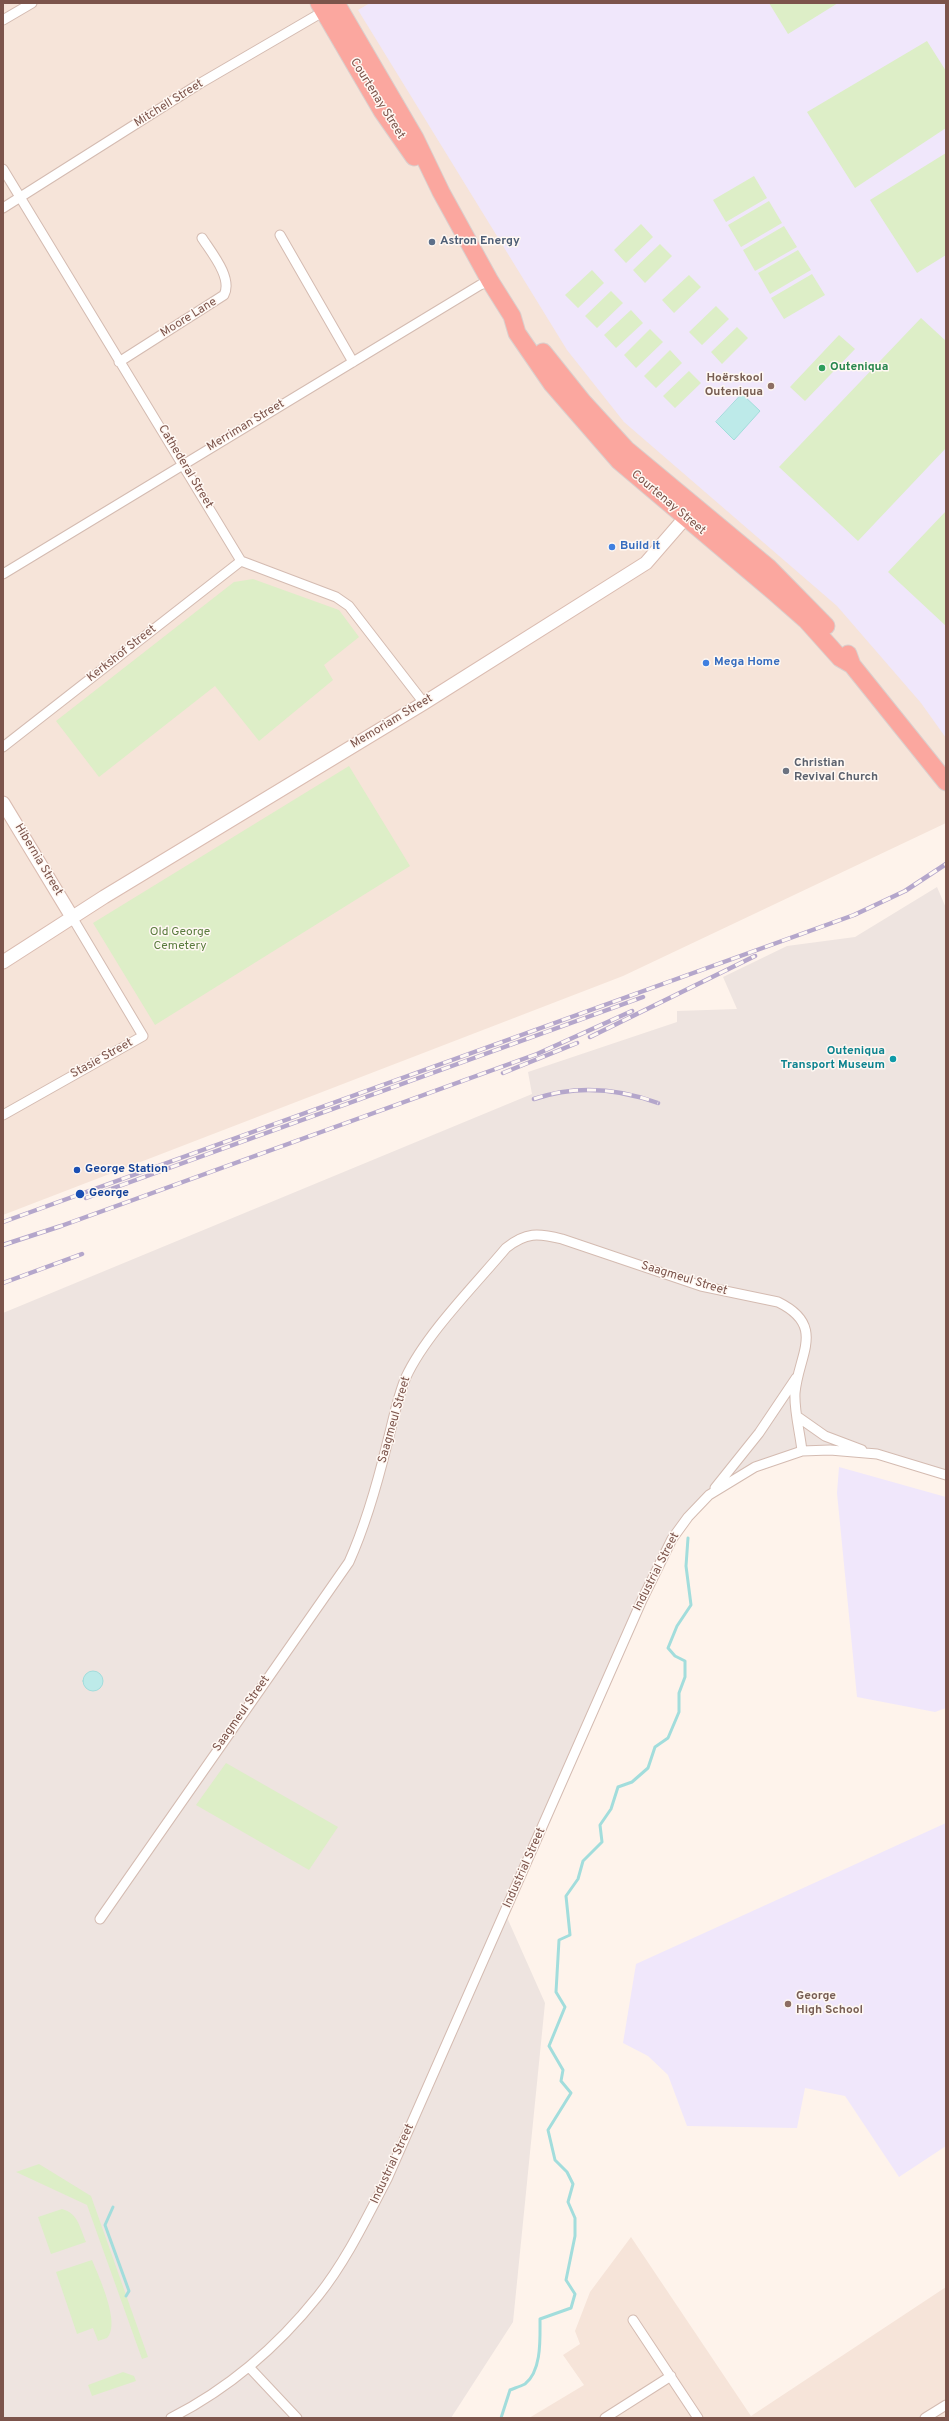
<!DOCTYPE html>
<html>
<head>
<meta charset="utf-8">
<style>
  body { margin:0 }
  #map { position:relative; width:949px; height:2421px; overflow:hidden; background:#fef3eb; font-family:Overpass,sans-serif }
  canvas { display:block }
  .frame { position:absolute; inset:0; border:4px solid #7c544b; pointer-events:none }
</style>
</head>
<body>
<div id="map">
<canvas width="949" height="2421"></canvas>
<div class="frame"></div>
</div>
<script>
const c = document.querySelector('canvas').getContext('2d');
c.lineJoin = 'round';
function fill(path, color) { c.fillStyle = color; c.fill(path, 'evenodd'); }
function stroke(path, color, width, dash) { c.strokeStyle = color; c.lineWidth = width; c.lineCap = dash ? 'butt' : 'round'; c.setLineDash(dash || []); c.stroke(path); }
function write(font, color, halo, rows, align = 'center') {
  c.font = font + ' Overpass,sans-serif'; c.lineWidth = 3; c.setLineDash([]); c.textBaseline = 'middle'; c.strokeStyle = halo; c.fillStyle = color; for (const [text, x, y, turn = 0] of rows) {
    c.save(); c.translate(x, y); c.rotate((+turn || 0) * Math.PI / 180); c.textAlign = isNaN(turn) ? turn : align; if (halo) c.strokeText(text, 0, 0); c.fillText(text, 0, 0); c.restore();
  }
}
const residential = new Path2D(`
  M3 3H946V823L623 976 3 1215Z
  M631 2237 751 2416 946 2287V2418H529L584 2385 563 2355 580 2344 575 2331 590 2292Z`);
const industrial = new Path2D(`
  M937 887 946 908V1475L877 1454 802 1451 755 1467 709 1495 672 1539 505 1913 545 2003 513 2322 451 2418H3V1313L532 1094 528 1072 677 1022V1011L737 1009 723 977 787 946 855 937Z`);
const education = new Path2D(`
  M370 3H946V738L921 703 837 606 624 422 567 350 358 10Z
  M839 1467 946 1497V1708L935 1712 857 1697 837 1493Z
  M946 1823V2146L899 2177 845 2096 805 2088 797 2128 687 2126 668 2075 648 2056 623 2043 636 1964Z`);
const green = new Path2D(`
  M769 3H838L788 34Z
  M927 41 946 71V128L855 188 807 112Z
  M946 153V255L917 273 870 200Z
  M754 176 767 198 726 222 713 200Z
  M769 201 782 223 741 247 728 225Z
  M641 224 653 237 626 263 614 250Z
  M784 226 797 247 755 271 743 250Z
  M660 244 672 256 645 283 633 270Z
  M798 250 811 270 770 294 758 273Z
  M592 270 604 283 578 308 565 295Z
  M812 274 825 295 784 319 771 298Z
  M689 275 701 287 674 313 662 300Z
  M611 291 623 303 597 328 585 316Z
  M716 306 729 319 702 345 689 332Z
  M631 310 643 323 616 348 604 335Z
  M921 318 946 341V448L858 541 779 467Z
  M737 327 748 338 722 364 711 352Z
  M650 329 663 342 636 368 624 355Z
  M839 335 855 349 805 401 790 387Z
  M670 350 682 363 656 388 644 376Z
  M689 371 701 383 675 408 663 396Z
  M946 511V626L888 572Z
  M253 579 339 610 359 637 324 665 333 680 259 741 215 686 99 777 56 721 234 582Z
  M349 766 410 866 155 1025 93 923Z
  M226 1763 338 1827 309 1870 196 1805Z
  M39 2164 91 2196 148 2357 142 2359 87 2205 16 2172Z
  M62 2209C78 2213 80 2228 86 2242L51 2254 38 2217Z
  M92 2260C99 2277 121 2324 107 2338L98 2341 93 2328 77 2334 56 2272Z
  M123 2372 134 2376 136 2381 92 2396 88 2385Z`);
const water = new Path2D(`
  M742 394 760 411 734 440 716 422Z
  M83 1681a10 10 0 1 1 20 0a10 10 0 1 1-20 0Z`);
const stream = new Path2D(`
  M113 2207 105 2225 129 2291 126 2296
  M501 2418 510 2390C515 2388 521 2386 525 2384 542 2371 540 2338 540 2319L571 2308 575 2294 566 2280 575 2236V2218L568 2202 573 2184 567 2172 555 2160 548 2130 571 2093 561 2081 563 2070 549 2046 565 2007 556 1992 559 1940 570 1935 566 1896 578 1879 583 1861 602 1842 600 1825 611 1809 618 1787 632 1782 648 1768 655 1747 668 1738 679 1712V1693L685 1677V1661L675 1656 668 1648 677 1626 691 1605 686 1566 688 1538`);
const street = new Path2D(`
  M3 20 32 3
  M3 169 241 561 336 597 349 606 424 703
  M3 208 199 84 326 10
  M280 235 353 362
  M119 362 224 295C233 278 211 252 202 238
  M3 574 480 285 490 281
  M3 747 241 561
  M3 1115 143 1036 72 917
  M798 1417 825 1436 862 1450
  M715 1488 759 1433 796 1378
  M100 1919 349 1562C366 1524 377 1485 387 1444 393 1422 397 1398 406 1377 426 1334 475 1285 506 1248 526 1232 538 1233 562 1239L701 1286 778 1302C827 1326 798 1355 795 1393 794 1411 800 1432 802 1451
  M633 2320 698 2418
  M249 2367 297 2418
  M171 2418C228 2389 278 2346 318 2296 346 2261 366 2219 387 2179L642 1600 672 1539 688 1517 709 1495 755 1467 802 1451 830 1450 877 1454 946 1475
  M605 2418 671 2376
  M925 2418 946 2405`);
const secondary = new Path2D(`
  M3 803 72 917
  M3 962 104 897 424 703 646 563 692 510`);
const highway = new Path2D(`
  M319 3 382 111 414 157
  M336 3 415 138 441 192 490 281 512 316 517 333 552 384 619 461 774 592 806 620 840 658 852 665
  M543 352 583 402 626 449 768 567 826 626
  M848 654 852 665 946 782`);
const rail = new Path2D(`
  M590 1037 755 956
  M503 1073 577 1043
  M534 1099C575 1085 617 1088 658 1103
  M86 1198 643 997
  M3 1222 854 915 905 891 946 864
  M3 1245 61 1226 537 1054 632 1011
  M3 1283 82 1254`);
const markers = [
  [432,242,4,"#5c6f8a"],
  [822,368,4,"#2e9e5b"],
  [771,386,4,"#8d6e63"],
  [612,547,4,"#3f7fe0"],
  [706,663,4,"#3f7fe0"],
  [786,771,4,"#6b7280"],
  [893,1059,4,"#0f9aa8"],
  [77,1170,4,"#1a4fb4"],
  [80,1194,5,"#1a4fb4"],
  [788,2004,4,"#8d6e63"]
];
const streetNames = [
  ["Courtenay Street",377,99,58],
  ["Mitchell Street",169,104,-32],
  ["Moore Lane",189,318,-32],
  ["Merriman Street",246,426,-31],
  ["Cathederal Street",185,467,59],
  ["Courtenay Street",668,503,40],
  ["Kerkshof Street",122,654,-38],
  ["Memoriam Street",392,722,-31],
  ["Hibernia Street",38,860,59],
  ["Stasie Street",102,1059,-29],
  ["Saagmeul Street",684,1279,17],
  ["Saagmeul Street",395,1420,-74],
  ["Industrial Street",657,1572,-63],
  ["Saagmeul Street",242,1714,-55],
  ["Industrial Street",525,1868,-66],
  ["Industrial Street",393,2164,-65]
];
const serviceNames = [
  ["Astron Energy",440,242]
];
const leisureNames = [
  ["Outeniqua",830,368]
];
const educationNames = [
  ["Hoërskool",763,379],
  ["Outeniqua",763,393],
  ["George",796,1997,"left"],
  ["High School",796,2011,"left"]
];
const shopNames = [
  ["Build it",620,547],
  ["Mega Home",714,663]
];
const worshipNames = [
  ["Christian",794,764],
  ["Revival Church",794,778]
];
const parkNames = [
  ["Old George",180,933],
  ["Cemetery",180,947]
];
const cultureNames = [
  ["Outeniqua",885,1052],
  ["Transport Museum",885,1066]
];
const transitNames = [
  ["George Station",85,1170],
  ["George",89,1194]
];
fill(residential, '#f6e4d9');
fill(industrial, '#eee4e0');
fill(education, '#f0e7fb');
fill(green, '#ddeec7');
fill(water, '#bdeae9');
stroke(water, '#a2dddc', 1);
stroke(stream, '#a2dddc', 3);
stroke(street, '#d4bbb1', 11);
stroke(secondary, '#dabcb1', 15);
stroke(highway, '#dacfcd', 19);
stroke(street, '#fff', 9);
stroke(secondary, '#fff', 13);
stroke(highway, '#fba79f', 17);
stroke(rail, '#b4a6cb', 4.5);
stroke(rail, '#fff8f3', 3, [9]);
for (const [x, y, r, color] of markers) { const dot = new Path2D(); dot.arc(x, y, r, 0, 2 * Math.PI); c.fillStyle = color; c.fill(dot); stroke(dot, '#fff8f3', 1.5); }
write('12px', '#7c544b', '#fff8f3', streetNames);
write('bold 12px', '#4e5e75', '#fff8f3', serviceNames, 'left');
write('bold 12px', '#27864d', '#fff8f3', leisureNames, 'left');
write('bold 12px', '#785e54', '#fff8f3', educationNames, 'right');
write('bold 12px', '#366cbe', '#fff8f3', shopNames, 'left');
write('bold 12px', '#5b616d', '#fff8f3', worshipNames, 'left');
write('12px', '#5b7c3f', '#fff8f3', parkNames);
write('bold 12px', '#0d838f', '#fff8f3', cultureNames, 'right');
write('bold 12px', '#164399', '#fff8f3', transitNames, 'left');
</script>
</body>
</html>
